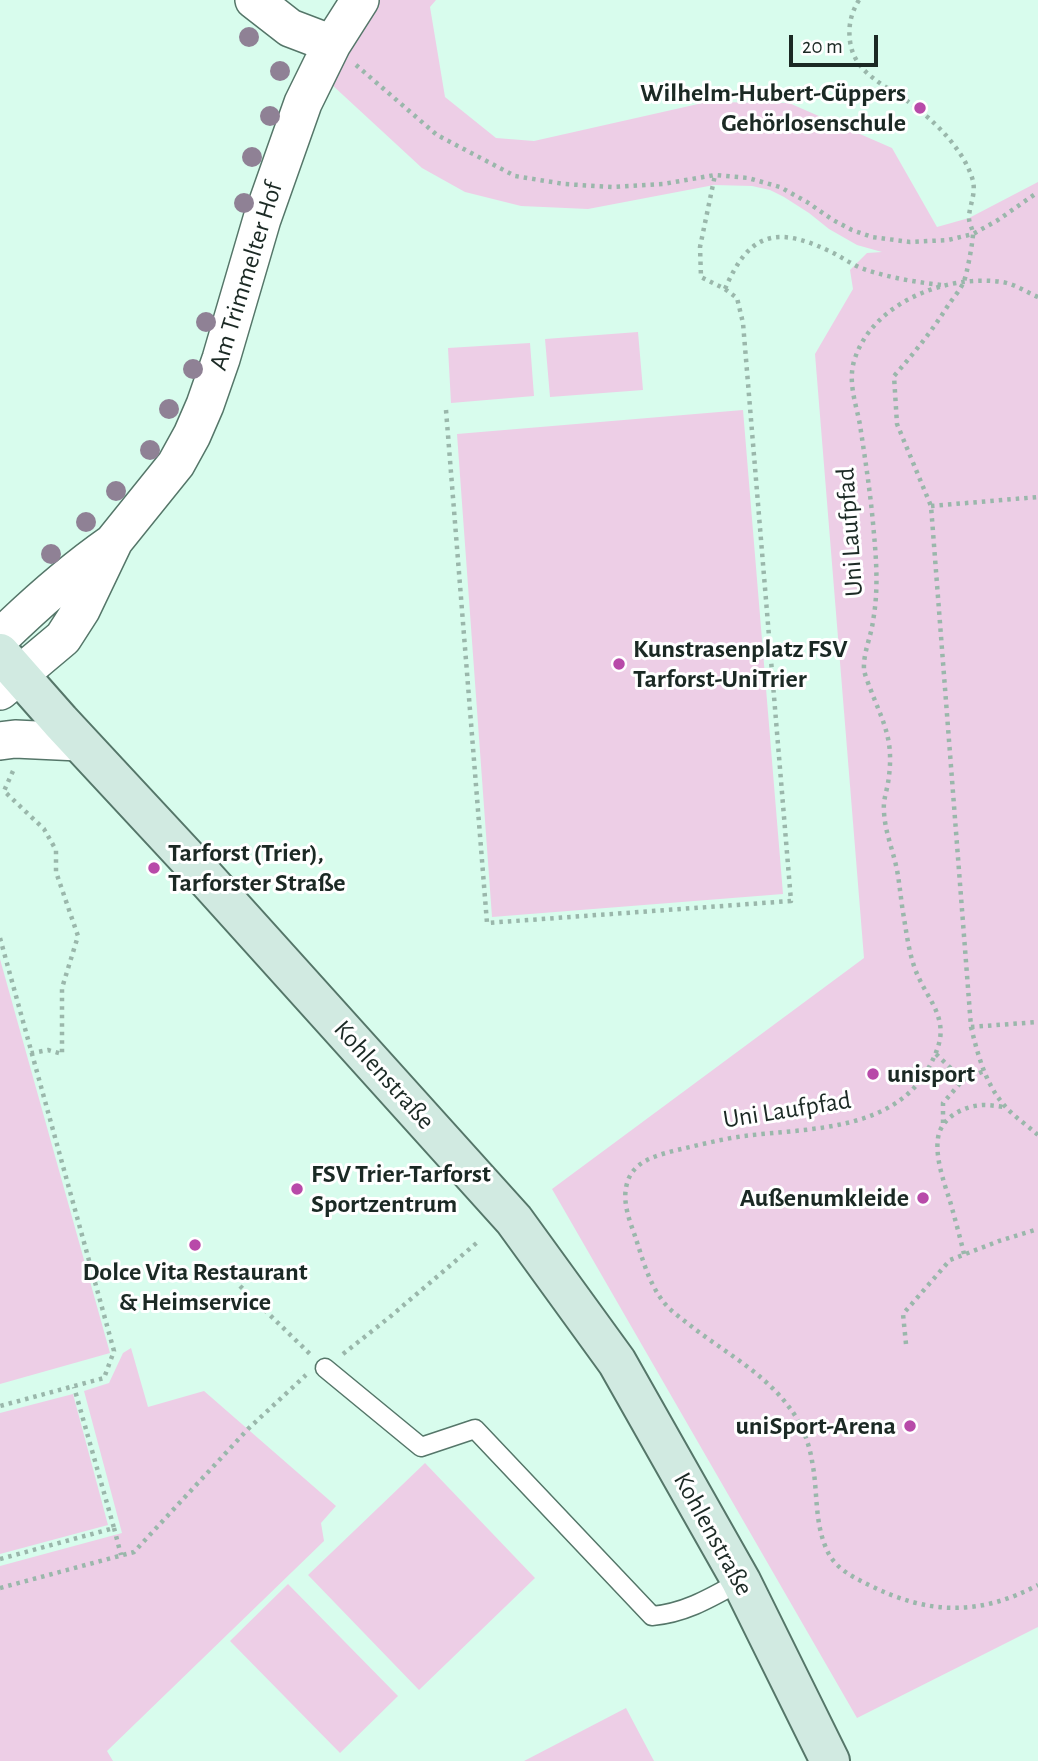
<!DOCTYPE html>
<html>
<head>
<meta charset="utf-8">
<style>
  body { margin:0 }
  #map { position:relative; width:1038px; height:1761px; overflow:hidden; background:#d8fced; font-family:"Alegreya Sans",sans-serif }
  canvas { display:block }
  .scale { position:absolute; left:789px; top:35px; width:89px; height:32px; box-sizing:border-box; border:4px solid #1b2924; border-top:0; padding-left:9px; font-size:21px; line-height:24px; white-space:nowrap; color:#1b2924; -webkit-text-stroke:5px #fff; paint-order:stroke }
</style>
</head>
<body>
<div id="map">
<canvas width="1038" height="1761"></canvas>
<div class="scale">20 m</div>
</div>
<script>
const c = document.querySelector('canvas').getContext('2d');
c.lineJoin = 'round';
function fill(path, color) { c.fillStyle = color; c.fill(path, 'evenodd'); }
function stroke(path, color, width, dash) { c.strokeStyle = color; c.lineWidth = width; c.lineCap = dash ? 'butt' : 'round'; c.setLineDash(dash || []); c.stroke(path); }
function write(font, color, halo, rows, align = 'center') {
  c.font = font + ' "Alegreya Sans",sans-serif'; c.lineWidth = 6; c.setLineDash([]); c.textBaseline = 'middle'; c.strokeStyle = halo; c.fillStyle = color; for (const [text, x, y, turn = 0] of rows) {
    c.save(); c.translate(x, y); c.rotate((+turn || 0) * Math.PI / 180); c.textAlign = isNaN(turn) ? turn : align; if (halo) c.strokeText(text, 0, 0); c.fillText(text, 0, 0); c.restore();
  }
}
const green = new Path2D(`
  M377 0H436L430 7 445 97 496 138 534 141 707 102 789 103 892 148 937 227 969 218 1038 182V1627L857 1718 552 1189 864 958 815 354 853 289 850 270 867 253 882 252 857 245 829 229 809 213 784 197 770 190 752 186 714 185 588 209 521 206 465 192 422 168 330 83Z
  M638 332 643 390 550 397 545 339Z
  M530 343 534 396 451 403 448 348Z
  M743 410 783 894 492 917 457 434Z
  M0 959 110 1353 0 1384Z
  M131 1348 148 1407 204 1391 336 1506 321 1523 324 1541 107 1751 113 1761H0V1566L122 1533 84 1391 109 1383 123 1353Z
  M73 1394 108 1525 0 1554V1413Z
  M425 1463 535 1578 419 1690 308 1575Z
  M288 1584 398 1696 340 1753 230 1641Z
  M626 1708 654 1761H524Z`);
const path = new Path2D(`
  M859 0C851 13 848 26 850 41 854 74 886 85 910 103 935 121 965 151 973 181 976 195 969 206 969 218 969 224 973 229 973 234 973 241 967 274 964 281 961 289 954 297 949 304 932 331 915 352 894 376L897 424 931 506 971 1027C978 1055 985 1083 1004 1105 1013 1116 1027 1125 1038 1135
  M356 65 437 135 515 176 564 184 612 187 663 184 715 175 748 178 780 187 807 202 833 220 852 230 872 237 910 242 948 240 973 234 998 220 1038 192
  M725 289C748 235 774 225 827 250 839 255 849 263 861 268 886 277 914 282 941 285
  M1038 297C1026 292 1015 284 1002 282 947 274 874 302 855 358 847 381 856 403 860 425 865 458 870 490 873 523 876 556 879 588 873 621 871 637 863 653 864 670 865 675 868 683 870 688 877 707 886 724 889 744 891 757 890 771 888 783 886 794 883 801 884 812 885 832 893 850 897 870 900 886 901 902 904 918 907 937 910 959 918 976 927 997 944 1014 940 1039 938 1049 934 1058 929 1067 894 1132 808 1128 744 1136 722 1139 699 1145 677 1150 654 1156 630 1162 626 1188 623 1204 630 1222 635 1236 642 1257 648 1281 662 1300 669 1310 681 1318 691 1326 724 1352 763 1372 789 1407 801 1422 809 1442 812 1461 818 1490 814 1520 826 1548 834 1568 851 1576 869 1585 929 1615 979 1616 1038 1585
  M446 410 487 923 791 901 743 323 737 298 725 289 701 277 700 247 715 175
  M931 506 1038 497
  M13 771 4 791 44 829 56 850V872L78 936 62 988V1054L48 1050 27 1054
  M0 938 114 1351 104 1378 0 1406
  M971 1027 1038 1022
  M936 1054 963 1080
  M943 1123V1103L963 1080 984 1071
  M964 1254C960 1237 955 1219 950 1201 944 1183 935 1157 938 1138 941 1117 964 1106 983 1105 990 1105 997 1106 1004 1107
  M240 1286 310 1354
  M906 1344 903 1314 950 1260 999 1241 1038 1229
  M343 1354 391 1316 480 1240
  M114 1528 121 1555
  M0 1559 114 1528 74 1387
  M0 1588 134 1552 248 1429 306 1375`);
const lane = new Path2D(`
  M325 1368 421 1447 475 1429 652 1616C686 1613 712 1597 741 1581`);
const street = new Path2D(`
  M254 0 290 28 332 44
  M0 638C35 604 71 572 111 544
  M0 691 63 638 81 610 114 541 176 464 192 435 205 405 221 359 262 219 303 103 332 44 360 0
  M0 741 15 739 79 742`);
const secondary = new Path2D(`
  M0 653 60 721 204 876 514 1220 617 1362 741 1581 830 1761`);
const trees = [
  [249,37],
  [280,71],
  [270,116],
  [252,157],
  [244,203],
  [206,322],
  [193,369],
  [169,409],
  [150,450],
  [116,491],
  [86,522],
  [51,554]
];
const markers = [
  [920,108,7,"#b84aa9"],
  [619,664,7,"#b84aa9"],
  [154,868,7,"#b84aa9"],
  [873,1074,7,"#b84aa9"],
  [297,1189,7,"#b84aa9"],
  [923,1198,7,"#b84aa9"],
  [195,1245,7,"#b84aa9"],
  [910,1426,7,"#b84aa9"]
];
const poiNames = [
  ["Wilhelm-Hubert-Cüppers",906,93,"right"],
  ["Gehörlosenschule",906,123,"right"],
  ["Kunstrasenplatz FSV",633,649],
  ["Tarforst-UniTrier",633,679],
  ["Tarforst (Trier),",168,853],
  ["Tarforster Straße",168,883],
  ["unisport",887,1074],
  ["FSV Trier-Tarforst",311,1174],
  ["Sportzentrum",311,1204],
  ["Außenumkleide",909,1198,"right"],
  ["Dolce Vita Restaurant",195,1272,"center"],
  ["& Heimservice",195,1302,"center"],
  ["uniSport-Arena",896,1426,"right"]
];
const streetNames = [
  ["Am Trimmelter Hof",246,276,-73],
  ["Uni Laufpfad",850,532,-94],
  ["Kohlenstraße",384,1075,48],
  ["Uni Laufpfad",787,1110,-9],
  ["Kohlenstraße",713,1534,61]
];
fill(green, '#edcee6');
stroke(lane, '#557669', 21);
stroke(street, '#557669', 40);
stroke(secondary, '#557669', 42);
stroke(path, '#9ab7ab', 4.5, [3.5, 5]);
stroke(lane, '#fff', 18);
stroke(street, '#fff', 37);
stroke(secondary, '#d1eae1', 38);
c.fillStyle = '#8f8195';
for (const [x, y] of trees) { c.beginPath(); c.arc(x, y, 10, 0, 2 * Math.PI); c.fill(); }
for (const [x, y, r, color] of markers) { const dot = new Path2D(); dot.arc(x, y, r, 0, 2 * Math.PI); c.fillStyle = color; c.fill(dot); stroke(dot, '#fff', 2.5); }
write('bold 26px', '#1b2924', '#fff', poiNames, 'left');
write('26px', '#1b2924', '#fff', streetNames);
</script>
</body>
</html>
